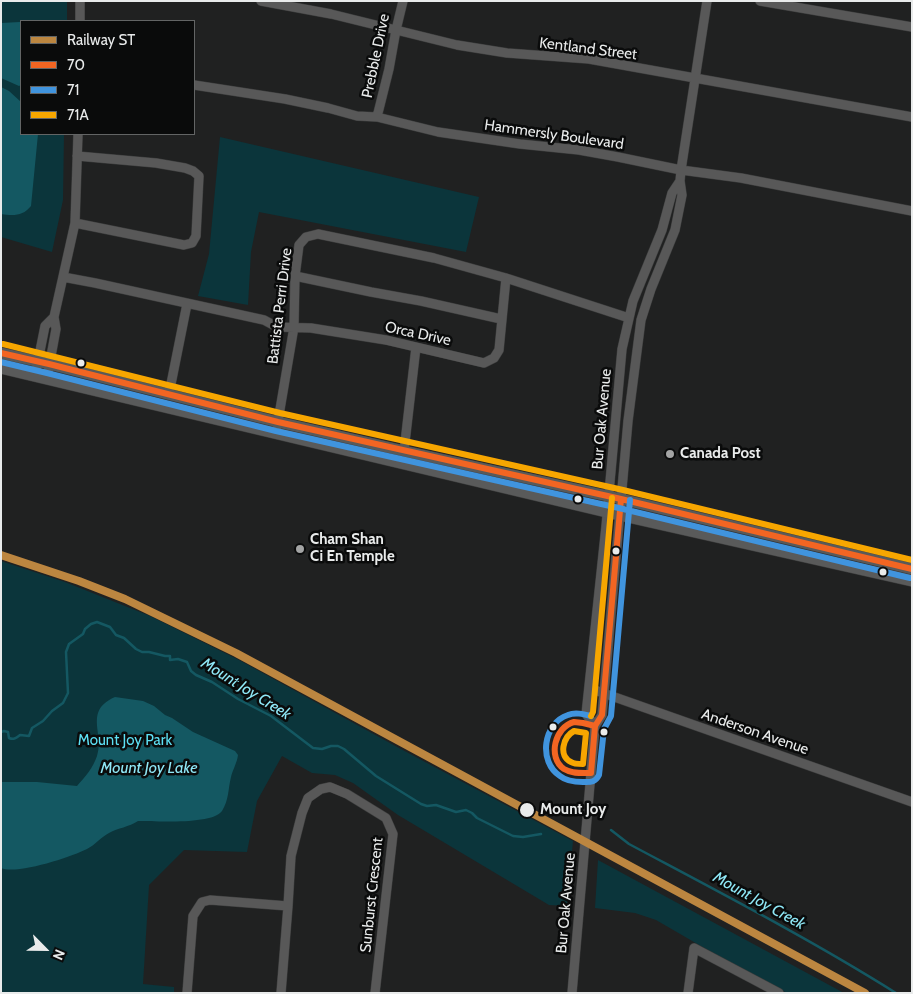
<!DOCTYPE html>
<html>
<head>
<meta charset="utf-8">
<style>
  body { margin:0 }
  #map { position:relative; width:913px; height:994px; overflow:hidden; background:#202121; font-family:Cabin,sans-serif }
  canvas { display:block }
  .frame { position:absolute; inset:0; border:2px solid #e9ebeb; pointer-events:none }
  .legend { position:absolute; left:20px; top:20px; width:175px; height:115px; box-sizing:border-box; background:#0a0b0b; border:1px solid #636565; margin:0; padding:6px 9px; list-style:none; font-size:15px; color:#e9ebeb }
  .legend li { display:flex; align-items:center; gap:10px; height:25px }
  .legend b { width:25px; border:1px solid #636565 }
  .north { position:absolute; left:20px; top:924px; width:50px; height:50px; -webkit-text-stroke:4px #0a0b0b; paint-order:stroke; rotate:113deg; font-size:14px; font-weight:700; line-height:20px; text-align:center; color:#e9ebeb }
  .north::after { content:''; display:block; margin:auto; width:18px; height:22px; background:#e9ebeb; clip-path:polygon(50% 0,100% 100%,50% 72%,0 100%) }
</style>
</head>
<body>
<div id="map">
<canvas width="913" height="994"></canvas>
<div class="frame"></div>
<ul class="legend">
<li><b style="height:6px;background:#bc8640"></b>Railway ST</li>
<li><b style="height:6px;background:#f26522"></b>70</li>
<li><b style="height:6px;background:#4094de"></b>71</li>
<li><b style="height:6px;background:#f7a600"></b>71A</li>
</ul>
<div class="north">N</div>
</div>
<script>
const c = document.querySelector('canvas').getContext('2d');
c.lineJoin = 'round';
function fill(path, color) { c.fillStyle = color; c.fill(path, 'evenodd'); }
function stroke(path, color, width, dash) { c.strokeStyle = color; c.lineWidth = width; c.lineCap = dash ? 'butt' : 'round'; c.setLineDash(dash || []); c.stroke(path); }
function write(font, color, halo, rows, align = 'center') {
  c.font = font + ' Cabin,sans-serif'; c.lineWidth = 5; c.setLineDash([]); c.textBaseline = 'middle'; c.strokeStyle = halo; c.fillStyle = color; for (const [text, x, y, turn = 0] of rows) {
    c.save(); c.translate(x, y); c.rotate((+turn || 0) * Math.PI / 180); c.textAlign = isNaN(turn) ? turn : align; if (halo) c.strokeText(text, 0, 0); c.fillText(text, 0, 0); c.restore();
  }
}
const green = new Path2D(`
  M1 1H67V21H21V134H64L63 200 52 252 1 237Z
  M220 137 479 197 466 252 259 212 251 252 248 305 198 296 209 254Z
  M1 561 65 582 150 616 239 660 399 748 573 841 567 906 549 905 398 815 353 783 335 775 312 773 282 756 257 801 247 852 184 850 149 885 143 984 174 987V993H1Z
  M598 860 844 993H787L706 949 656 920 635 913 595 908Z`);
const water = new Path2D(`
  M20 22H21V85L19 86 1 78V23Z
  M1 87 9 91 21 102V134H38L31 206C23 216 14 216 1 214Z
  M115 697 143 701 154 706 165 715 172 718 193 732 235 751 238 755C237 763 233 769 231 777 228 789 229 800 222 811 212 825 155 821 138 821 129 827 118 828 109 833 101 837 95 845 87 849 71 857 17 875 1 868V782H37L77 786C85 777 93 768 97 756 105 734 83 711 115 697Z`);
const stream = new Path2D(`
  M1 732 4 731 8 732 9 738C14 740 16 738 20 735L29 736 32 728 43 721 52 711 63 703 68 693 66 652 69 644 83 634 85 629 91 624 97 622 110 627 116 635 124 638 136 649 142 652H149L165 656H170V660L178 659 187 662 191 671 196 675 212 682 238 699 271 716 313 748 322 749 331 746H338L344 749 376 776 421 804 427 806 436 805 456 812 466 810 472 813 477 818 513 836 523 837 541 834
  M611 830 629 844C719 892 810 939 896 993`);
const minor = new Path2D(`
  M261 1 331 14 457 45 507 53 589 59 912 117
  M760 1 912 27
  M80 21V1
  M194 85 285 99 328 108 357 116 377 117 438 132 520 144 579 150 618 157 681 170 741 178 912 211
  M377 117 389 69 396 30 403 1
  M75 223 184 245 192 243 196 236 199 176 193 171 185 168 156 163 77 156
  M295 276 371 292 421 301 501 319
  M63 277 95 283 264 320 277 327 311 328 386 340 484 363 494 358 499 350 506 278
  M35 376 45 326 54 317
  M47 378 56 329 54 317 75 223 78 134
  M167 394 171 384 187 304
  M277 427 294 327 295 276 299 245 306 237 318 234 434 258 506 278 629 318
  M404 451 416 347
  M589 688 912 802
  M595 726 586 714 606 526 622 349 633 301 662 230 672 193 680 181
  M187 993 193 916 202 902 210 900 288 906
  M281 993 288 906 291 856 302 813 308 798 321 789 330 787 347 794 386 818 393 834 375 993
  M572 993 595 726 602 715 628 421 641 320 651 289 675 230 682 195 680 181 681 170 707 1
  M688 993 694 948 779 993`);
const major = new Path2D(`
  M1 353 49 364 278 422 404 451 621 499 912 569
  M1 368 619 515 912 581`);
const bus1 = new Path2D(`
  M1 353 49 364 278 422 621 499 912 569
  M574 722 583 723 595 726 591 773C582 773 572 774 564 769 547 757 555 727 574 722Z
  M595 726 602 715 621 499`);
const bus2 = new Path2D(`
  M1 362 47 373 276 431 619 508 910 578
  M591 716C583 714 575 712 568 715 543 723 538 762 560 776 566 781 575 782 583 782 590 782 595 783 599 775L604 729 611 716 630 500`);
const bus3 = new Path2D(`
  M3 344 51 356 280 413 623 490 912 560
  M591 716 593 712 612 498
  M574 731 586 733 583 764C579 764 574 764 571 762 558 756 563 737 574 731Z`);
const rail1 = new Path2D(`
  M1 555 79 581 125 599 236 653 865 993`);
const markers = [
  [81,363,4.5,"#e9ebeb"],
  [670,454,5,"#a3a4a4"],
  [578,499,4.5,"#e9ebeb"],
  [300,549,5,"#a3a4a4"],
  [616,551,4.5,"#e9ebeb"],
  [883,572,4.5,"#e9ebeb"],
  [553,727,4.5,"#e9ebeb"],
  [604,732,4.5,"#e9ebeb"],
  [527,810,8,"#e9ebeb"]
];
const streetNames = [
  ["Kentland Street",588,49,7],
  ["Prebble Drive",376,56,-78],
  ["Hammersly Boulevard",554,135,8],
  ["Battista Perri Drive",280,306,-83],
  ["Orca Drive",418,334,12],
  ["Bur Oak Avenue",602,419,-85],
  ["Anderson Avenue",755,732,19],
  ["Sunburst Crescent",372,895,-84],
  ["Bur Oak Avenue",566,903,-85]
];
const poiNames = [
  ["Canada Post",680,454],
  ["Cham Shan",310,540],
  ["Ci En Temple",310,557]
];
const parkNames = [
  ["Mount Joy Park",125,741]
];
const stopNames = [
  ["Mount Joy",540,810]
];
const waterNames = [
  ["Mount Joy Creek",246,689,32],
  ["Mount Joy Lake",149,768],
  ["Mount Joy Creek",759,901,29]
];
fill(green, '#0b353b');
fill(water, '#145862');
stroke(stream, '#145862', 2.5);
stroke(minor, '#3c3d3d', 10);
stroke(major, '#3c3d3d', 12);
stroke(minor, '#585858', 9);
stroke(major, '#595a5a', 11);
stroke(bus1, '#f26522', 6);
stroke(bus2, '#4094de', 6);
stroke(bus3, '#f7a600', 6);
stroke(rail1, '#bc8640', 8);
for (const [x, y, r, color] of markers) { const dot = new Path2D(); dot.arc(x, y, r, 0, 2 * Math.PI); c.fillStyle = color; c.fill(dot); stroke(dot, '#0a0b0b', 2); }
write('15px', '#e9ebeb', '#0a0b0b', streetNames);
write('bold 15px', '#e9ebeb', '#0a0b0b', poiNames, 'left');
write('15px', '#5de0f4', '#0a0b0b', parkNames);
write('bold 15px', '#e9ebeb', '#0a0b0b', stopNames, 'left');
write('italic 16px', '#8fe8f7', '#0a0b0b', waterNames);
</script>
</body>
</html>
